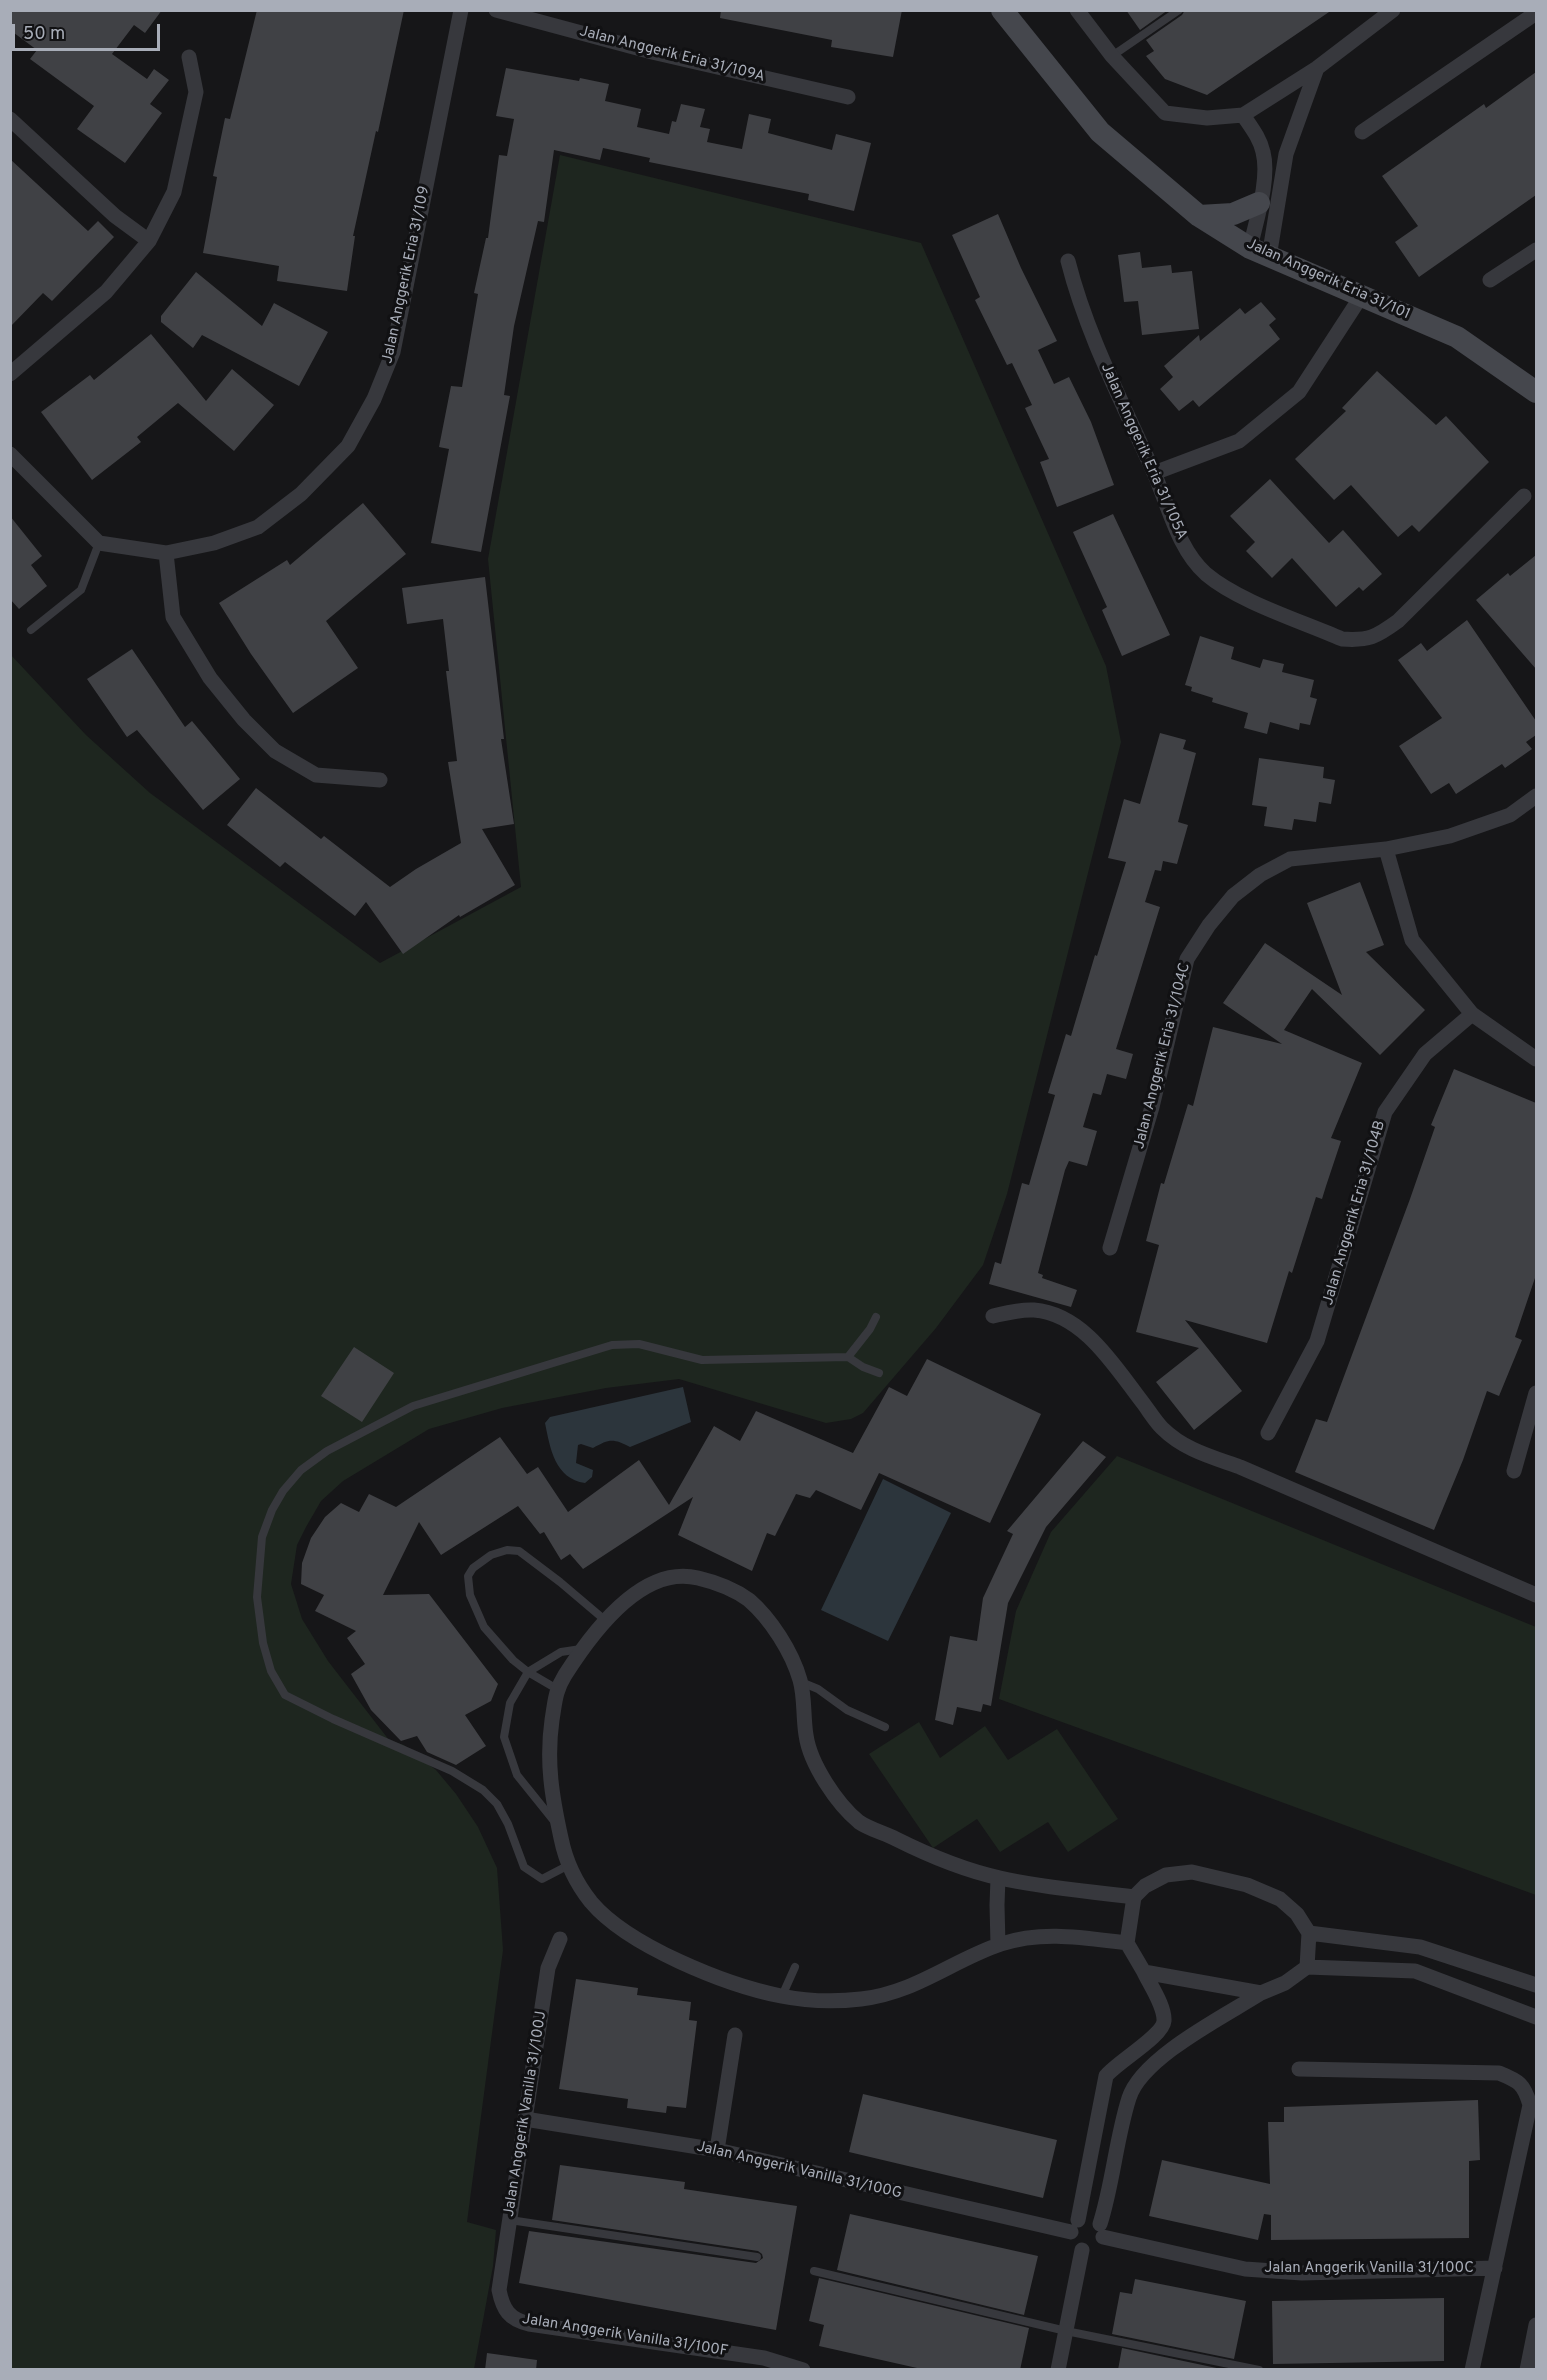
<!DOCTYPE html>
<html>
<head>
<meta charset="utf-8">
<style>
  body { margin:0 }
  #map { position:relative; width:1547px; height:2380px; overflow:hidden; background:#161618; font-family:Overpass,sans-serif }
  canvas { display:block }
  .frame { position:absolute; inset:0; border:12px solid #a8adb8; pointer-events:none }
  .scale { position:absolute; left:12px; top:24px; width:148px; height:27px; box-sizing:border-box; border:3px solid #a8adb8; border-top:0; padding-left:8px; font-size:18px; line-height:21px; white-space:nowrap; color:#a8adb8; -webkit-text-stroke:4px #111113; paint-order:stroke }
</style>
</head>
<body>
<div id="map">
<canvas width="1547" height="2380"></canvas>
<div class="frame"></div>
<div class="scale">50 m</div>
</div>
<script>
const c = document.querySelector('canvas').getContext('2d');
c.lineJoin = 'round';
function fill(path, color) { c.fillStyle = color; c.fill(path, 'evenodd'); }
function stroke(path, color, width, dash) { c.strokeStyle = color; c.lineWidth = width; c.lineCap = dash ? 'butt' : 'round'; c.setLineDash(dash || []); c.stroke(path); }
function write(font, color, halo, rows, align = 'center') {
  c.font = font + ' Overpass,sans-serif'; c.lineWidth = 6; c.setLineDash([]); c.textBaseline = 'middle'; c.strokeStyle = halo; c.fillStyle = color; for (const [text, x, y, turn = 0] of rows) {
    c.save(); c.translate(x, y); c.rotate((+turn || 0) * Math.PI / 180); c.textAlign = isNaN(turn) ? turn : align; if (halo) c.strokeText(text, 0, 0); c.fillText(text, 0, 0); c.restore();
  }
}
const green = new Path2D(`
  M560 155 921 243 1106 666 1121 742 1007 1194 983 1265 936 1328 863 1413 851 1419 826 1423 679 1379 606 1388 502 1408 429 1429 343 1481 321 1501 306 1527 297 1545 291 1584 302 1619 328 1661 389 1740 404 1745 436 1770 456 1794 478 1827 497 1868 503 1950 467 2222 496 2230 493 2266 474 2369H11L10 654 86 735 150 793 380 963 521 887 488 559Z
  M1117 1456 1536 1627V1895L999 1699 1016 1611 1051 1532Z
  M919 1722 940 1758 985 1726 1008 1760 1057 1729 1118 1819 1068 1852 1048 1822 1000 1852 977 1819 933 1848 869 1754Z`);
const water = new Path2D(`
  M683 1387 691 1422 630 1447C613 1438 609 1439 593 1448L581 1444 578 1445 576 1463 593 1470 592 1477 585 1483C555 1479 550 1448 545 1423L550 1417Z
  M883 1479 951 1513 888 1641 821 1610Z`);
const building = new Path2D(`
  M10 10H162L145 33 134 25 112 54 147 79 154 69 169 80 150 104 162 113 125 163 77 129 94 106 30 59 37 50 10 30Z
  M257 10H404L378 132 376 131 353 236H355L347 291 277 281 279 266 203 253 217 177 213 176 225 118 230 119Z
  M721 10H902L893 57 831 47 832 40 720 18Z
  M1126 10H1168L1140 30Z
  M1185 10H1332L1207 95 1165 79 1146 56 1154 51 1146 40 1182 15Z
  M506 68 579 81 580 78 609 84 605 101 641 109 637 127 669 134 672 121 676 122 681 104 705 109 700 127 710 129 707 142 742 149 749 114 771 119 768 133 832 150 836 134 871 143 854 211 808 200 809 194 649 162 650 158 603 148 600 160 554 150 544 222 538 221 514 326 504 395 510 396 481 552 431 543 449 449 439 447 451 386 462 387 478 294 474 293 486 238H488L499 155 507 156 514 119 496 116Z
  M1536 72V195L1419 277 1395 242 1418 226 1382 176 1484 104 1486 108Z
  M10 159 88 231 98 221 114 237 52 301 43 293 10 327Z
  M998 214 1021 268 1057 341 1038 350 1054 384 1069 377 1091 422 1114 485 1057 507 1040 462 1049 459 1025 408 1032 405 1012 363 1007 365 975 300 980 297 952 235Z
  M1140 252 1142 268 1171 265 1172 273 1192 271 1199 329 1142 335 1138 301 1124 302 1118 255Z
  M196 272 262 326 274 303 328 332 299 386 202 335 193 348 161 322V316Z
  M1261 302 1276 319 1269 325 1280 339 1199 407 1193 400 1179 411 1160 389 1173 377 1164 366 1199 335 1200 341 1240 308 1245 314Z
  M151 334 206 401 232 369 274 405 234 451 178 403 137 437 141 442 92 480 41 412 90 375 94 380Z
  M1377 371 1436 425 1446 416 1489 462 1419 532 1412 525 1398 537 1351 485 1334 500 1295 459 1346 411 1342 408Z
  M1270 479 1329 543 1343 530 1382 574 1363 591 1359 587 1336 607 1292 558 1272 578 1246 551 1255 542 1230 516Z
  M363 503 406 554 326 621 358 668 293 713 251 654 219 603 287 560 290 565Z
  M1113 514 1170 635 1122 656 1102 610 1107 607 1073 532Z
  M10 516 42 556 31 565 47 586 19 609 10 599Z
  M1536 555V669L1476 600 1508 573 1510 576Z
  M485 577 504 739H501L514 824 482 829 515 885 460 917 459 915 403 954 366 902 355 916 285 862 280 867 227 825 256 788 321 839 324 836 390 887 416 869 461 843 448 762 457 761 446 671H449L443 619 407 624 402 588Z
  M1467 620 1536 721V735L1526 742 1532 749 1505 768 1502 764 1456 794 1449 783 1431 794 1399 746 1442 718 1398 660 1421 643 1427 651Z
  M1200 636 1234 647 1231 659 1260 668 1263 659 1284 664 1282 672 1314 680 1310 697 1317 699 1310 725 1300 723 1299 730 1270 722 1267 734 1244 728 1248 713 1212 702 1213 698 1191 691 1192 687 1185 685Z
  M132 649 185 727 192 721 240 779 203 810 137 730 127 737 87 679Z
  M1160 733 1186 740 1183 749 1196 753 1178 822 1188 825 1177 864 1163 861 1161 871 1155 870 1145 902 1160 907 1116 1049 1133 1054 1126 1079 1107 1074 1101 1095 1093 1093 1083 1127 1097 1131 1087 1166 1069 1161 1065 1170 1038 1273 1043 1275 1042 1278 1077 1290 1071 1307 989 1284 995 1262 1001 1264 1022 1183 1029 1185 1055 1095 1048 1093 1066 1034 1071 1036 1095 955 1097 956 1126 862 1108 858 1124 799 1140 804Z
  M1259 758 1324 767 1323 778 1335 780 1331 804 1319 802 1316 822 1294 819 1292 830 1264 826 1267 807 1252 805Z
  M1360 882 1384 945 1366 952 1425 1010 1380 1055 1312 989 1284 1030 1362 1063 1331 1138 1341 1141 1326 1186 1322 1199 1316 1197 1292 1273 1289 1271 1267 1343 1185 1320 1242 1391 1194 1430 1156 1382 1199 1348 1136 1332 1159 1245 1146 1241 1161 1183 1164 1184 1188 1104 1193 1106 1213 1027 1282 1044 1223 1003 1265 943 1342 995 1307 903Z
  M1454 1069 1536 1103V1275L1515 1337 1522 1340 1499 1396 1487 1391 1463 1460 1434 1530 1295 1472 1316 1419 1327 1422 1410 1199 1435 1127 1431 1125Z
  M354 1347 394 1373 362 1422 321 1396Z
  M927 1359 1041 1414 990 1523 879 1473 861 1510 816 1490 810 1498 796 1494 775 1536 767 1533 752 1571 678 1535 693 1497 583 1569 570 1554 561 1560 544 1532 540 1534 518 1506 441 1555 419 1522 383 1595 429 1594 498 1684 491 1701 465 1715 486 1746 456 1765 427 1752 417 1736 401 1741 371 1710 351 1674 365 1664 347 1638 356 1631 315 1611 324 1595 301 1584 302 1563 311 1538 325 1517 341 1503 359 1512 369 1494 396 1507 500 1437 527 1474 538 1467 568 1512 639 1460 669 1505 714 1426 740 1441 756 1411 853 1453 889 1387 907 1396Z
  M1083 1441 1106 1457 1046 1527 1008 1603 991 1706 983 1704 981 1712 957 1707 953 1725 935 1720 950 1636 977 1641 983 1598 1013 1534 1007 1531Z
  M576 1979 638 1988 637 1995 691 2002 689 2020 697 2021 686 2108 667 2106 666 2113 627 2108 628 2099 559 2089Z
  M863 2094 1057 2140 1043 2198 849 2152Z
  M1478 2100 1480 2160 1469 2161V2238L1271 2240V2215L1264 2214 1258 2240 1149 2216 1162 2160 1270 2184 1268 2122H1284V2107Z
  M560 2165 685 2182 684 2189 797 2206 776 2330 519 2283 529 2231 756 2263 763 2258 762 2254 758 2251 552 2220Z
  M850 2214 1038 2256 1024 2315 837 2270Z
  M819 2278 1029 2328 1020 2370H926L819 2346 824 2325 809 2321Z
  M1135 2279 1246 2301 1234 2359 1112 2334 1120 2292 1132 2294Z
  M1444 2298V2361L1273 2364 1272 2301Z
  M1122 2348 1226 2370H1118Z
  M487 2353 537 2360 536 2370H485Z`);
const lane = new Path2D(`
  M1112 56 1179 10
  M31 630 81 590 99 543
  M848 1357 870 1329 876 1317
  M801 1682 818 1689 847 1710 885 1727
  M557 1689 528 1672 513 1660 484 1627 470 1595 468 1576 473 1568 491 1555 507 1550 519 1551 560 1582 606 1621
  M554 1821 517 1775 504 1737 510 1703 528 1672 561 1652 581 1649
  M567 1866 542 1879 524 1867 508 1824 497 1804 483 1790 452 1771 333 1719 285 1695 271 1671 263 1643 257 1597 262 1537 272 1510 283 1491 301 1470 327 1451 413 1406 612 1345 639 1344 702 1360 848 1357 863 1367 879 1373
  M782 1996 795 1967
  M510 2220 757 2257
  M814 2271 1066 2331 1259 2370`);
const street = new Path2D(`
  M496 10 652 52 848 97
  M1077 10 1112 56 1165 113 1207 118 1243 115 1317 68 1393 10
  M1243 115C1251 127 1260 138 1263 152 1270 179 1256 221 1250 248
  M10 119 115 216 149 241
  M1362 132 1536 13
  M1269 257 1286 154 1317 68
  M1068 261C1087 336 1123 403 1154 473 1169 507 1178 549 1206 574 1239 602 1301 621 1342 639 1369 641 1376 637 1398 621L1524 496
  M1490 280 1536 250
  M10 374 106 292 149 241 174 192 196 92 189 57
  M10 454 99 543 166 553 214 543 258 527 301 494 348 446 374 399 393 352 461 10
  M1154 473 1239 441 1299 392 1362 295
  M166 553 173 617 210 678 244 720 275 751 316 775 380 780
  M1386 849 1412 940 1472 1014 1536 1059
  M1110 1248 1152 1107 1187 959 1209 925 1233 896 1260 875 1290 859 1386 849 1450 836 1510 815 1536 796
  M993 1316C1006 1313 1020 1309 1034 1310 1084 1314 1115 1367 1143 1403 1149 1411 1155 1421 1162 1428 1184 1450 1212 1457 1240 1467L1536 1595
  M1268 1433 1317 1341 1385 1112 1425 1054 1472 1014
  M1514 1471 1536 1393
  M1192 1872 1247 1885 1280 1899 1297 1914 1309 1933 1307 1967 1285 1983 1261 1993 1144 1972 1127 1943 1134 1897 1145 1886 1166 1875Z
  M998 1878 997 1905 998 1945
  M1309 1933 1420 1947 1536 1985
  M560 1939 548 1968 499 2290C503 2310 509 2319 529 2324L764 2358 803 2370
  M1127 1943C1085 1938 1043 1930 1001 1944 953 1960 915 1993 861 1999 836 2002 806 2001 781 1996 726 1985 628 1946 591 1902 575 1882 566 1863 561 1838 552 1797 546 1762 552 1720 555 1702 555 1691 565 1675 591 1634 642 1564 698 1578 715 1582 734 1589 749 1600 771 1619 792 1652 800 1680 805 1697 803 1717 806 1735 810 1764 837 1804 859 1822 869 1829 884 1833 896 1839 928 1855 963 1870 1000 1878 1043 1888 1089 1891 1134 1897
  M1307 1967 1415 1971 1536 2017
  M1299 2069 1499 2073C1519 2081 1524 2084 1530 2105L1472 2370
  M525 2119 717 2150 1071 2232
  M717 2150 735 2035
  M1078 2220 1106 2076C1117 2062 1163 2036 1164 2021 1165 2006 1150 1985 1144 1972
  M1100 2224C1113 2183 1116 2139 1129 2098 1142 2057 1225 2016 1261 1993
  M1103 2237 1245 2269 1302 2273 1495 2268
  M1058 2370 1082 2250
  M1527 2370 1536 2325`);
const secondary = new Path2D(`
  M1002 10 1100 132 1199 216 1250 248 1457 337 1536 392
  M1199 216 1233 214 1259 203`);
const streetNames = [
  ["Jalan Anggerik Eria 31/109A",672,55,14],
  ["Jalan Anggerik Eria 31/109",407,275,-78],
  ["Jalan Anggerik Eria 31/101",1328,280,24],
  ["Jalan Anggerik Eria 31/105A",1143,452,66],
  ["Jalan Anggerik Eria 31/104C",1163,1056,-76],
  ["Jalan Anggerik Eria 31/104B",1355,1213,-74],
  ["Jalan Anggerik Vanilla 31/100J",526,2114,-81],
  ["Jalan Anggerik Vanilla 31/100G",799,2171,13],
  ["Jalan Anggerik Vanilla 31/100C",1369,2269],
  ["Jalan Anggerik Vanilla 31/100F",625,2336,9]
];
fill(green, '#1e261f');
fill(water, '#2c353c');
fill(building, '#404145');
stroke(lane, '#37383d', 8);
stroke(street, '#37383d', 15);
stroke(secondary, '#45474d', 22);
write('15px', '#a8adb8', '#111113', streetNames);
</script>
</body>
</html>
